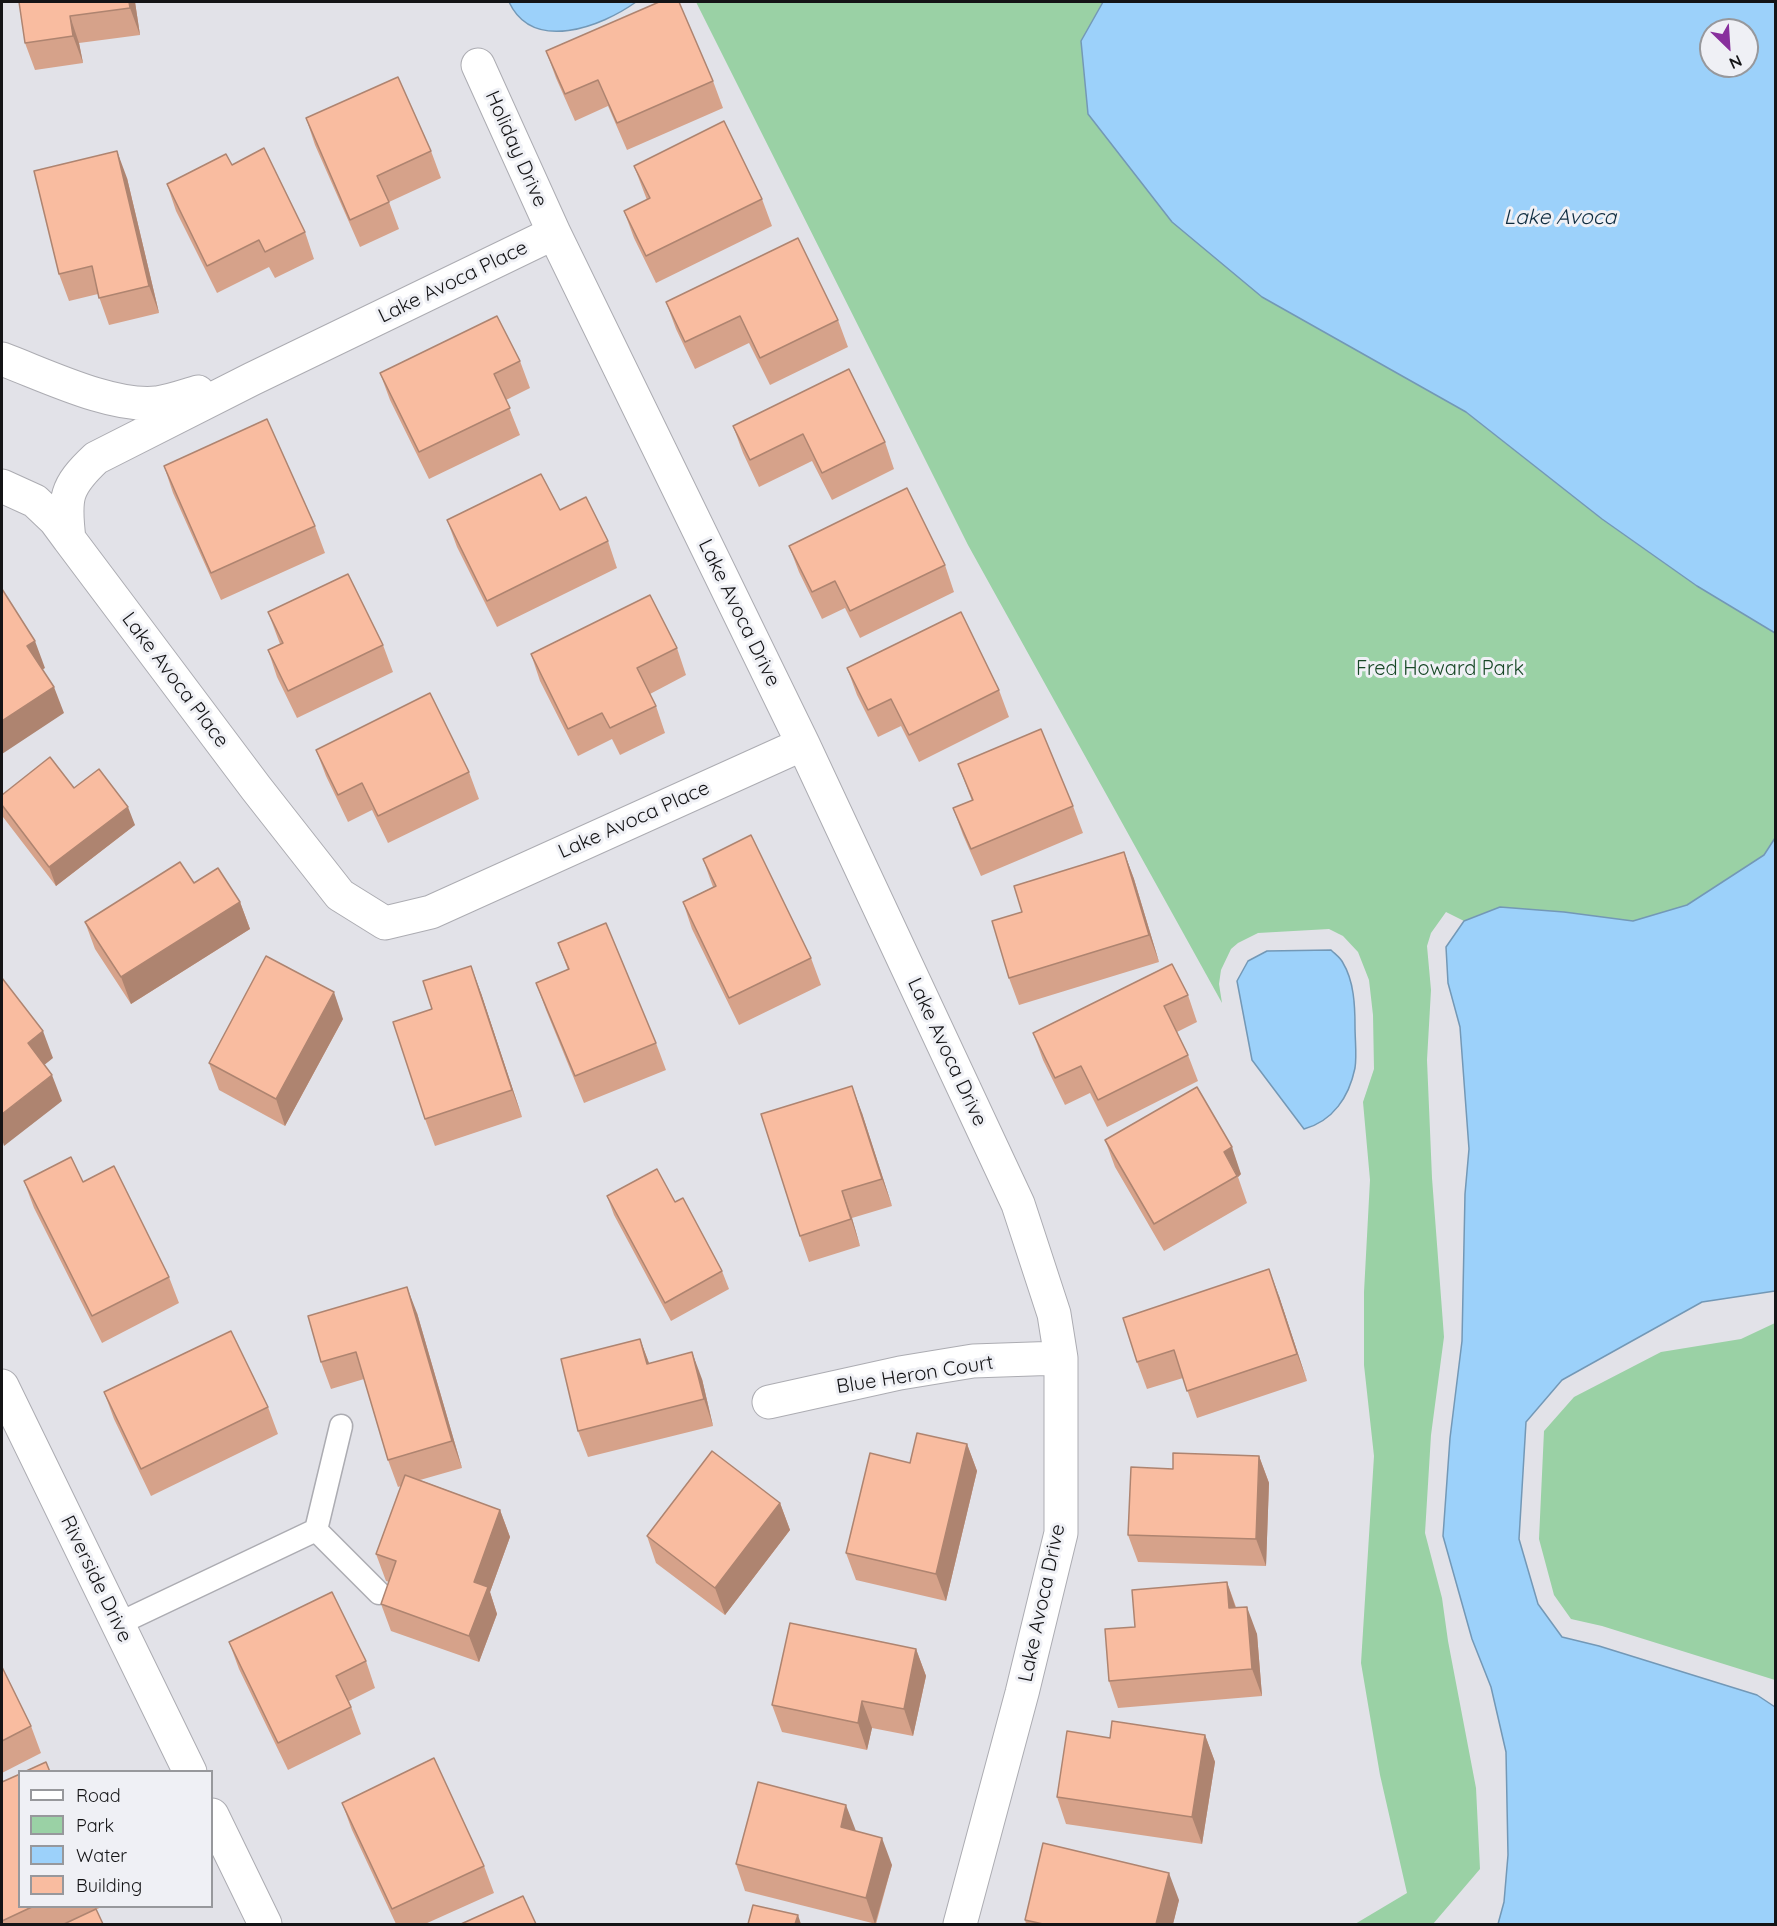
<!DOCTYPE html>
<html>
<head>
<meta charset="utf-8">
<style>
  body { margin:0 }
  #map { position:relative; width:1777px; height:1926px; overflow:hidden; background:#e2e2e8; font-family:Quicksand,sans-serif }
  canvas { display:block }
  .frame { position:absolute; inset:0; border:3px solid #141416; pointer-events:none }
  .legend { position:absolute; left:18px; top:1770px; width:195px; height:138px; box-sizing:border-box; background:#eff0f5; border:2px solid #97989c; margin:0; padding:8px 10px; list-style:none; font-size:18px; color:#141416 }
  .legend li { display:flex; align-items:center; gap:12px; height:30px }
  .legend b { width:30px; border:2px solid #97989c }
  .north { position:absolute; left:1699px; top:18px; width:60px; height:60px; box-sizing:border-box; background:#eff0f5; border:2px solid #97989c; border-radius:50%; rotate:155deg; font-size:16px; font-weight:700; line-height:24px; text-align:center; color:#141416 }
  .north::after { content:''; display:block; margin:auto; width:21px; height:27px; background:#88309d; clip-path:polygon(50% 0,100% 100%,50% 72%,0 100%) }
</style>
</head>
<body>
<div id="map">
<canvas width="1777" height="1926"></canvas>
<div class="frame"></div>
<ul class="legend">
<li><b style="height:8px;background:#fff"></b>Road</li>
<li><b style="height:16px;background:#9ad1a5"></b>Park</li>
<li><b style="height:16px;background:#9cd1fa"></b>Water</li>
<li><b style="height:16px;background:#f9bca0"></b>Building</li>
</ul>
<div class="north">N</div>
</div>
<script>
const c = document.querySelector('canvas').getContext('2d');
c.lineJoin = 'round';
function fill(path, color) { c.fillStyle = color; c.fill(path, 'evenodd'); }
function stroke(path, color, width, dash) { c.strokeStyle = color; c.lineWidth = width; c.lineCap = dash ? 'butt' : 'round'; c.setLineDash(dash || []); c.stroke(path); }
function write(font, color, halo, rows, align = 'center') {
  c.font = font + ' Quicksand,sans-serif'; c.lineWidth = 6; c.setLineDash([]); c.textBaseline = 'middle'; c.strokeStyle = halo; c.fillStyle = color; for (const [text, x, y, turn = 0] of rows) {
    c.save(); c.translate(x, y); c.rotate((+turn || 0) * Math.PI / 180); c.textAlign = isNaN(turn) ? turn : align; if (halo) c.strokeText(text, 0, 0); c.fillText(text, 0, 0); c.restore();
  }
}
const green = new Path2D(`
  M696 2H1103L1081 41 1262 297 1466 412 1602 519 1697 586 1775 633V838L1764 855 1687 905 1633 921 1564 912 1500 907 1464 921 1446 912 1431 933 1427 946 1431 990 1427 1060 1432 1178 1444 1337 1431 1435 1425 1533 1442 1598 1448 1641 1476 1788 1480 1869 1433 1924H1355L1407 1893 1380 1775 1361 1663 1374 1456 1364 1365V1292L1370 1180 1363 1102 1374 1069 1373 1015 1369 980 1358 952 1343 936 1329 929 1258 933 1238 943 1231 949 1221 970 1219 984 1222 1003 968 545Z
  M1775 1323V1680L1602 1626 1571 1619 1554 1595 1539 1539 1544 1431 1574 1397 1661 1352 1741 1339Z`);
const water = new Path2D(`
  M509 2H636C601 27 533 53 509 2Z
  M1103 2H1775V633L1697 586 1602 519 1466 412 1262 297 1172 222 1088 114 1081 41ZM1711 30H1747V66H1711Z
  M1775 838V1291L1702 1302 1562 1380 1526 1422 1519 1539 1538 1604 1562 1637 1599 1646 1757 1695 1775 1707V1924H1498L1504 1902 1508 1855 1506 1752 1491 1687 1472 1639 1443 1536 1450 1438 1462 1341 1465 1194 1469 1149 1460 1027 1448 983 1446 947 1464 921 1500 907 1564 912 1633 921 1687 905 1764 855Z
  M1331 950C1335 954 1341 958 1343 963 1354 981 1355 1006 1355 1026 1355 1040 1357 1056 1355 1068 1349 1097 1333 1121 1304 1129L1252 1060 1237 981 1248 961 1267 951Z`);
const lane = new Path2D(`
  M316 1530 341 1426
  M118 1624 316 1530 379 1593`);
const street = new Path2D(`
  M478 65 554 233 803 744 1018 1204 1054 1314 1061 1358V1533L1022 1693 960 1924
  M554 233 252 379 96 458C65 487 64 498 69 539L256 788 340 895 385 923 431 912 803 744
  M2 359C45 375 112 408 157 403 171 401 185 396 198 392
  M2 486 35 501 55 520 69 539
  M769 1402 900 1373 973 1361 1061 1358`);
const secondary = new Path2D(`
  M2 1386 190 1772
  M212 1815 265 1924`);
const wall = new Path2D(`
  M19 2H135L140 35 79 43 83 63 35 70 25 43Z
  M546 51 713 81 723 108 627 150 608 106 575 121 556 78Z
  M306 118 431 151 441 178 389 202 399 229 360 247 315 145Z
  M232 165 305 232 314 259 275 278 269 267 217 293 176 211 167 184Z
  M634 166 762 199 772 226 656 283 634 238 624 211 647 200Z
  M127 178 159 313 109 325 98 294 69 301 59 274Z
  M666 302 838 320 848 347 770 385 749 343 695 369 676 329Z
  M520 361 530 388 506 400 520 435 429 479 390 400 380 373Z
  M733 426 885 442 894 469 832 500 812 461 759 487 743 453Z
  M164 466 315 526 325 553 221 600 173 493Z
  M560 510 608 541 617 568 497 627 457 547 447 520Z
  M789 546 945 565 954 592 860 638 845 608 822 619 799 572Z
  M268 612 383 645 393 672 297 718 277 677 268 650 280 644Z
  M677 648 686 675 650 694 656 706 665 733 620 755 612 739 578 756 540 681 531 654Z
  M847 668 999 690 1009 717 919 762 901 726 878 737 857 695Z
  M316 750 469 772 479 799 388 843 372 810 348 822 326 776Z
  M958 764 1073 806 1083 833 981 876 963 835 953 808 972 801Z
  M2 795 135 825 56 886 3 817 2 812Z
  M1124 852 1134 879 1159 962 1019 1005 1009 978 1022 912Z
  M703 859 811 958 821 985 739 1025 692 929 683 902 713 887Z
  M194 883 240 902 250 929 131 1004 95 949 85 922Z
  M558 943 656 1043 666 1070 584 1103 546 1010 536 983 568 970Z
  M481 993 522 1117 435 1146 425 1119Z
  M1188 995 1197 1022 1177 1032 1188 1055 1198 1081 1107 1127 1090 1093 1065 1105 1043 1060 1033 1033Z
  M343 1019 285 1126 219 1090 209 1063Z
  M862 1113 892 1206 852 1218 860 1246 809 1262 800 1236Z
  M1105 1140 1241 1174 1238 1177 1247 1203 1164 1251 1115 1167Z
  M24 1181 83 1182 169 1277 179 1303 102 1343 34 1208Z
  M607 1196 675 1202 722 1271 729 1289 671 1321 614 1215Z
  M1279 1296 1307 1381 1197 1418 1183 1378 1147 1389 1137 1362Z
  M417 1313 462 1468 420 1480 500 1510 510 1537 490 1592 497 1614 479 1662 391 1631 381 1604 389 1582 386 1581 376 1554 401 1486 398 1487 388 1460 364 1379 331 1389 321 1362Z
  M640 1339 649 1363 702 1379 713 1426 588 1457 578 1431Z
  M104 1392 268 1407 278 1434 151 1496 114 1419Z
  M967 1444 977 1471 946 1601 856 1580 846 1553 910 1463Z
  M1259 1456 1269 1483 1266 1566 1138 1562 1128 1535Z
  M780 1503 790 1530 725 1615 656 1563 647 1536Z
  M1227 1582 1236 1607 1257 1634 1262 1696 1118 1708 1109 1681 1135 1627Z
  M229 1642 366 1661 375 1688 349 1701 361 1734 288 1770 239 1669Z
  M916 1649 926 1676 913 1736 872 1728 867 1750 782 1732 772 1705Z
  M2 1667 31 1726 41 1753 2 1773Z
  M1205 1735 1215 1762 1202 1844 1066 1824 1057 1797 1110 1738Z
  M2 1782 20 1906H104L63 1924H2Z
  M342 1803 484 1866 494 1893 425 1924H396L352 1830Z
  M856 1831 892 1865 876 1924 745 1891 736 1864Z
  M1179 1900 1173 1924H1026L1025 1920Z`);
const shadedWall = new Path2D(`
  M129 2H135L140 35 130 8Z
  M70 16 79 43 83 63 73 36Z
  M117 151 127 178 159 313 149 286Z
  M35 641 45 668 37 673 27 646Z
  M54 687 64 713 2 754V721Z
  M128 807 135 825 56 886 49 867Z
  M1124 852 1134 879 1159 962 1149 935Z
  M240 902 250 929 131 1004 121 977Z
  M471 966 481 993 522 1117 512 1090Z
  M334 992 343 1019 285 1126 276 1099Z
  M43 1031 53 1058 38 1070 28 1043Z
  M52 1075 62 1101 4 1146 2 1139V1114Z
  M852 1086 862 1113 892 1206 882 1179Z
  M1232 1147 1241 1174 1238 1177 1224 1152Z
  M842 1191 852 1218 860 1246 851 1219Z
  M1269 1269 1279 1296 1307 1381 1297 1354Z
  M407 1287 417 1313 462 1468 452 1441Z
  M640 1339 650 1366 647 1364Z
  M692 1352 702 1379 713 1426 704 1399Z
  M967 1444 977 1471 946 1601 936 1574Z
  M1259 1456 1269 1483 1266 1566 1256 1539Z
  M780 1503 790 1530 725 1615 715 1588Z
  M500 1510 510 1537 490 1592 497 1614 479 1662 469 1636 474 1582Z
  M1227 1582 1236 1609 1229 1608Z
  M1247 1607 1257 1634 1262 1696 1252 1669Z
  M916 1649 926 1676 913 1736 904 1709Z
  M862 1701 872 1728 867 1750 858 1723Z
  M1205 1735 1215 1762 1202 1844 1192 1817Z
  M846 1805 856 1831 841 1827Z
  M882 1838 892 1865 875 1924 866 1898Z
  M1169 1873 1179 1900 1173 1924H1156Z
  M798 1915 801 1924H795Z`);
const building = new Path2D(`
  M19 2H129L130 8 70 16 73 36 25 43Z
  M659 2H679L713 81 617 123 598 80 565 94 546 51Z
  M398 77 431 151 377 176 389 202 350 220 306 118Z
  M724 121 762 199 646 256 624 211 650 198 634 166Z
  M264 148 305 232 265 252 259 240 207 266 167 184 226 154 232 165Z
  M117 151 149 286 99 298 92 266 59 274 34 171Z
  M798 238 838 320 760 358 740 316 685 342 666 302Z
  M497 316 520 361 494 374 510 408 419 452 380 373Z
  M849 369 885 442 822 473 803 434 750 460 733 426Z
  M267 419 315 526 211 573 164 466Z
  M541 474 560 510 586 497 608 541 487 601 447 520Z
  M907 488 945 565 850 611 835 581 812 592 789 546Z
  M348 574 383 645 288 691 268 650 283 643 268 612Z
  M2 589 35 641 27 646 54 687 2 721Z
  M650 595 677 648 637 668 656 706 610 728 602 713 568 729 531 654Z
  M961 612 999 690 909 735 891 699 868 710 847 668Z
  M430 693 469 772 378 816 362 783 338 795 316 750Z
  M1041 729 1073 806 971 849 953 808 973 800 958 764Z
  M50 757 74 788 99 769 128 807 49 867 2 805V795Z
  M751 835 811 958 729 998 683 902 716 886 703 859Z
  M1124 852 1149 935 1009 978 992 921 1022 912 1014 886Z
  M180 862 194 883 218 868 240 902 121 977 85 922Z
  M606 923 656 1043 575 1076 536 983 569 969 558 943Z
  M266 956 334 992 276 1099 209 1063Z
  M1172 964 1188 995 1164 1006 1188 1055 1098 1100 1081 1066 1055 1078 1033 1033Z
  M471 966 512 1090 425 1119 393 1022 432 1009 423 981Z
  M2 978 43 1031 28 1043 52 1075 2 1114Z
  M852 1086 882 1179 842 1191 851 1219 800 1236 761 1114Z
  M1197 1087 1232 1147 1224 1152 1237 1176 1154 1224 1105 1140Z
  M71 1157 83 1182 114 1166 169 1277 92 1316 24 1181Z
  M657 1169 675 1202 683 1198 722 1271 665 1303 607 1196Z
  M1269 1269 1297 1354 1187 1391 1174 1350 1137 1362 1123 1318Z
  M407 1287 452 1441 388 1460 356 1352 321 1362 308 1316Z
  M231 1331 268 1407 141 1469 104 1392Z
  M640 1339 647 1364 692 1352 704 1399 578 1431 561 1359Z
  M917 1433 967 1444 936 1574 846 1553 870 1453 910 1463Z
  M712 1451 780 1503 715 1588 647 1536Z
  M1173 1453 1259 1456 1256 1539 1128 1535 1131 1467 1173 1469Z
  M405 1475 500 1510 474 1582 488 1587 469 1636 381 1604 396 1561 376 1554Z
  M1227 1582 1229 1608 1247 1607 1252 1669 1109 1681 1105 1629 1135 1627 1132 1590Z
  M332 1592 366 1661 336 1676 351 1707 278 1743 229 1642Z
  M790 1623 916 1649 904 1709 862 1701 858 1723 772 1705Z
  M2 1667 31 1726 2 1741Z
  M1112 1721 1205 1735 1192 1817 1057 1797 1067 1731 1110 1738Z
  M434 1758 484 1866 392 1909 342 1803Z
  M46 1762 50 1772H24Z
  M20 1774V1906H34L2 1921V1782Z
  M758 1782 846 1805 841 1827 882 1838 866 1898 736 1864Z
  M1043 1843 1169 1873 1156 1924H1043L1025 1920Z
  M523 1896 536 1924H461Z
  M753 1905 798 1915 795 1924H748Z
  M96 1909 103 1924H64Z`);
const streetNames = [
  ["Holiday Drive",516,149,66],
  ["Lake Avoca Place",453,282,-26],
  ["Lake Avoca Drive",739,613,64],
  ["Lake Avoca Place",175,680,53],
  ["Lake Avoca Place",634,820,-24],
  ["Lake Avoca Drive",947,1052,65],
  ["Blue Heron Court",915,1375,-9],
  ["Riverside Drive",96,1579,64],
  ["Lake Avoca Drive",1042,1603,-78]
];
const parkNames = [
  ["Fred Howard Park",1440,669]
];
const waterNames = [
  ["Lake Avoca",1560,218]
];
fill(green, '#9ad1a5');
fill(water, '#9cd1fa');
stroke(water, '#7398b6', 1.5);
stroke(lane, '#acacb2', 25);
stroke(street, '#acacb2', 35);
stroke(secondary, '#acacb2', 35);
stroke(lane, '#fff', 22);
stroke(street, '#fff', 33);
stroke(secondary, '#fff', 33);
fill(wall, '#d6a28a');
fill(shadedWall, '#ae8470');
fill(building, '#f9bca0');
stroke(building, '#ae8470', 1.5);
write('20px', '#141416', '#eff0f5', streetNames);
write('20px', '#174826', '#eff0f5', parkNames);
write('italic 21px', '#0e2c40', '#eff0f5', waterNames);
</script>
</body>
</html>
